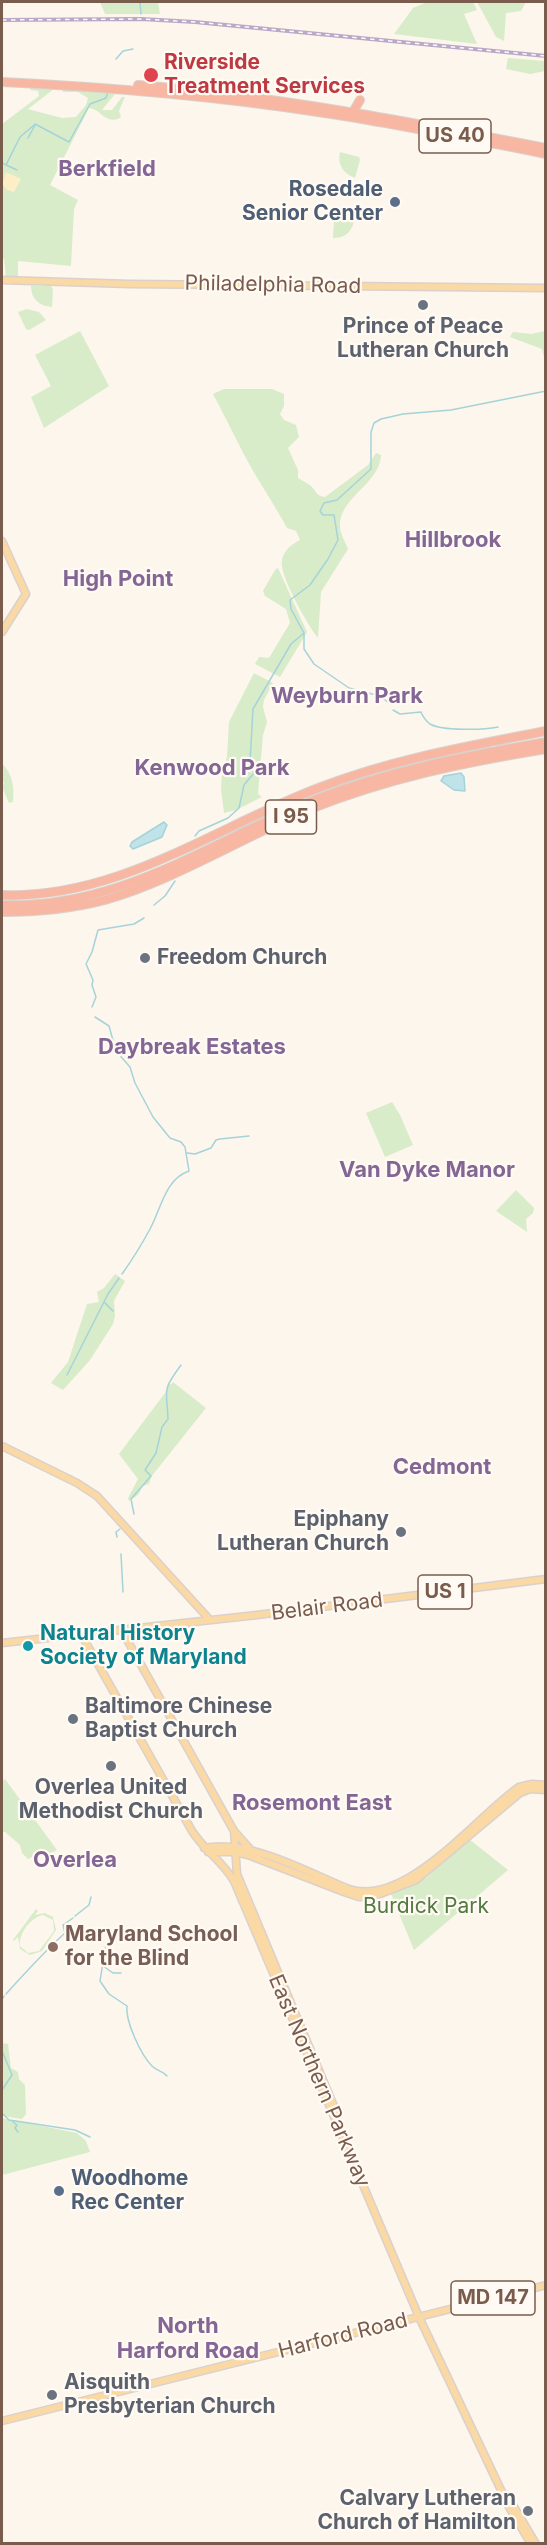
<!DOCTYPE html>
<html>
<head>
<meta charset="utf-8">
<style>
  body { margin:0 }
  #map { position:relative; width:547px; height:2545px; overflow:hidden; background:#fdf6ec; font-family:Inter,sans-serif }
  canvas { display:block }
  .frame { position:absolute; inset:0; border:3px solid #7a5c4d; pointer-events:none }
</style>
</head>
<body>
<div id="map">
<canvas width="547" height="2545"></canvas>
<div class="frame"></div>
</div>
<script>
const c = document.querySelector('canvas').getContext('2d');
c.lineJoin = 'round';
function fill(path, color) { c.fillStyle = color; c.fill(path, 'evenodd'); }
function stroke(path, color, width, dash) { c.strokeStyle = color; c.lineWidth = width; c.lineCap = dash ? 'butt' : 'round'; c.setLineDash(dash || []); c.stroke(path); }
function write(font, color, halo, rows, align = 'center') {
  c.font = font + ' Inter,sans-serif'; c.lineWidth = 4.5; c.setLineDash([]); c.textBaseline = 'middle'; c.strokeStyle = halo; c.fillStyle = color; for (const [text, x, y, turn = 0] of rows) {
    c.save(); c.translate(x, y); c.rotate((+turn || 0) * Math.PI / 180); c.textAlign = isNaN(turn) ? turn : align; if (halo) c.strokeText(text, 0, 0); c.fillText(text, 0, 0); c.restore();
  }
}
const green = new Path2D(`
  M100 2H158L160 14H105Z
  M427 2H473L477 10 464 14 477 44 394 34 413 8Z
  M477 2H526L521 11 506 13 504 41 496 37Z
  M508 58 545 61V71L530 74 506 69Z
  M31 88 54 89 28 109 62 118 76 117 86 105 88 98 78 92H63L62 89 115 94 102 110H112L122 97H125L119 111 121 117 118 119C104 123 101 109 89 108L50 185 78 200 74 209 71 266 18 261V277H6L4 259 2 258V124L39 96 38 91 30 90Z
  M340 152 359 157 360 160 355 178C343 173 337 165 340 152Z
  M336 217 355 218C352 231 347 238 333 238L334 219Z
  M31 286H51L53 289 52 307C39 306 31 299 31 286Z
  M27 309 39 312 46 320 29 330 26 329 18 312Z
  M80 331 109 386 44 428 31 397 51 386 35 355Z
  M545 331V361L542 349 510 337 513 332 531 334Z
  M224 389H272L284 394V406L280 414 284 420 296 425 299 437 288 448 298 470V478C302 481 308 483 311 486 317 492 316 496 325 497L368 465 376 453 381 455C380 484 338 498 340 527 340 534 346 543 348 549L321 592 318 638C309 627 278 574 282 560 284 550 292 544 300 540L296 531 287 528C275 505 259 483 247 460 235 438 225 416 213 394Z
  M278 568 307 632 280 677 255 664 259 657 269 658 290 623 286 609 265 596 263 591 275 570Z
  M254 673 273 683 264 700 263 707 267 722 263 735 258 794 262 797 236 810 224 813 221 789 222 773 227 757 229 722Z
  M2 763C13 775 14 786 13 802L9 803 2 787 4 783 2 778Z
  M392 1102 400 1115 413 1145 385 1157 366 1113Z
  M516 1190 534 1208 533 1213 526 1219 527 1232 496 1211Z
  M115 1274 125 1281 114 1301 115 1316 113 1324 90 1360 63 1390 51 1383 68 1362 87 1304 99 1302 97 1292 104 1288Z
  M169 1382 171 1385 173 1382 206 1408 151 1477 149 1484 143 1486 138 1495 129 1501 128 1498 138 1479 119 1454 165 1393Z
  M5 1779 57 1850 47 1855 41 1853 28 1859 22 1853 20 1845 5 1832H2V1781Z
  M469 1839 508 1870 414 1950 391 1894 426 1878Z
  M36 1909 38 1911 35 1915 45 1913 53 1917 56 1930 42 1951 30 1955 20 1949 18 1937 14 1941 13 1940ZM43 1915 53 1920 54 1931 39 1951 28 1953 20 1946C18 1934 31 1917 43 1915Z
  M2 2043 8 2044 11 2068 18 2072 19 2079 25 2085 26 2114 22 2119 2 2116Z
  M2 2118 77 2133 86 2141 90 2152 2 2175Z`);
const sand = new Path2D(`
  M6 172 21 179 14 192 7 190 2 184Z`);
const water = new Path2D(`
  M461 773 464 777 465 791 454 790 441 781 444 776Z
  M164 822 167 825 162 837 133 849 130 846 132 842Z`);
const stream = new Path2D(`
  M140 2 141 14
  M116 59 123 51 133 49
  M35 124 69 142 90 104 106 98 108 92
  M28 138 35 125
  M2 163 17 170
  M6 165 20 137 34 125
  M304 634V649L314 664 349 688 380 696 389 703
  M393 710 400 714 421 712C423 717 426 721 430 724 442 731 484 730 498 727
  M195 836 199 831 228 818 239 808 244 785 254 773 250 762 253 709 291 644 304 633 291 609 290 600 310 585 328 559 338 540 334 515H323L320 511 324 503 337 500 371 469V432L374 423 381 419 403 414 451 410 546 391
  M154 905 165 896 175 881
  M92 1007 96 997 92 985 93 980 86 964 92 952 98 930 134 924 144 918
  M95 1017 109 1026 116 1051 130 1067 135 1083 153 1117 170 1138 181 1142 185 1147 189 1171C165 1179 161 1209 150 1229 142 1244 132 1260 122 1274
  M187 1153 195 1154 211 1148 216 1140 220 1139 249 1136
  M105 1303 113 1311
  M67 1375 108 1294 119 1278
  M134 1514 131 1499 151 1476 145 1470 156 1453 162 1427 168 1419C167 1389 161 1392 181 1365
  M117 1537 116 1532 120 1529
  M121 1554 123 1592
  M75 1916 89 1905 91 1897
  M106 1944 100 1981 109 1994 127 2006C125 2021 141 2055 152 2066 157 2071 163 2071 167 2076
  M103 1966 113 1973H121
  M6 1994C24 1974 45 1951 65 1933L63 1925 73 1918
  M2 2000 4 1996
  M2 2051 12 2075 2 2090
  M2 2113 9 2120 75 2130 90 2137
  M13 2122 17 2125 15 2128 18 2132`);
const major = new Path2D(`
  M2 280 129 284 546 288
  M2 541 26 594 2 632
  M2 1446 77 1483 97 1496 210 1620
  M121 1629 234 1831 237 1874 338 2116
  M81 1634 192 1831C204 1850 223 1862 234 1881L419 2317 509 2507 531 2544
  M2 1643 257 1615 546 1579
  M234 1831 250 1849
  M204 1848C251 1839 306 1872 349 1889 406 1908 476 1817 519 1787L532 1784 546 1785
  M208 1852H235L248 1855 344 1892 359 1897H372L416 1880 520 1793 530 1789 546 1790
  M2 2421 546 2285
  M507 2495 536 2544`);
const highway = new Path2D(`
  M2 82C107 87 213 96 318 112 394 123 470 139 546 154
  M138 85C275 96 410 122 546 148
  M353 112 360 100
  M2 895C119 899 215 827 321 787 394 759 469 746 546 731
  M2 905C121 909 210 842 317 799 391 770 467 756 546 742
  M2 912C37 912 71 909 105 900 175 880 245 836 313 808 388 778 466 762 546 749`);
const rail = new Path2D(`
  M2 20 141 19 195 22 546 56`);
const markers = [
  [151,75,8,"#e0444e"],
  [395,202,6,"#5c6f8a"],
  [423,305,6,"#6b7280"],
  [145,958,6,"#6b7280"],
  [401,1532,6,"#6b7280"],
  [28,1646,6,"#0f9aa8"],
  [73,1719,6,"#6b7280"],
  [111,1766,6,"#6b7280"],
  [53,1947,6,"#8d6e63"],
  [59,2191,6,"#5c6f8a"],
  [52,2395,6,"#6b7280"],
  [528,2511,6,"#6b7280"]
];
const shields = [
  [455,136,72],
  [291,817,51],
  [445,1592,54],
  [493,2298,84]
];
const shieldNames = [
  ["US 40",455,136],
  ["I 95",291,817],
  ["US 1",445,1592],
  ["MD 147",493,2298]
];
const healthNames = [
  ["Riverside",164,63],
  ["Treatment Services",164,87]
];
const serviceNames = [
  ["Rosedale",383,190],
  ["Senior Center",383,214],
  ["Woodhome",71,2179,"left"],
  ["Rec Center",71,2203,"left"]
];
const streetNames = [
  ["Philadelphia Road",273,285,1],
  ["Belair Road",327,1607,-7],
  ["East Northern Parkway",319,2081,67],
  ["Harford Road",343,2336,-14]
];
const worshipNames = [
  ["Prince of Peace",423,327,"center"],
  ["Lutheran Church",423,351,"center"],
  ["Freedom Church",157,958],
  ["Epiphany",389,1520,"right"],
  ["Lutheran Church",389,1544,"right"],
  ["Baltimore Chinese",85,1707],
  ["Baptist Church",85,1731],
  ["Overlea United",111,1788,"center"],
  ["Methodist Church",111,1812,"center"],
  ["Aisquith",64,2383],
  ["Presbyterian Church",64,2407],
  ["Calvary Lutheran",516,2499,"right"],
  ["Church of Hamilton",516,2523,"right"]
];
const cultureNames = [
  ["Natural History",40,1634],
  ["Society of Maryland",40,1658]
];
const parkNames = [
  ["Burdick Park",426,1907]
];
const educationNames = [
  ["Maryland School",65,1935],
  ["for the Blind",65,1959]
];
const neighbourhoodNames = [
  ["Berkfield",107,169],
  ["Hillbrook",453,540],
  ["High Point",118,579],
  ["Weyburn Park",347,696],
  ["Kenwood Park",212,768],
  ["Daybreak Estates",192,1047],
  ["Van Dyke Manor",427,1170],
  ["Cedmont",442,1467],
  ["Rosemont East",312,1803],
  ["Overlea",75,1860],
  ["North",188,2326],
  ["Harford Road",188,2351]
];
fill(green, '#d8ecc9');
fill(sand, '#fcefc7');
fill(water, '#bfe3e8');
stroke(water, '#a5d3da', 1.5);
stroke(stream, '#a5d3da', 1.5);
stroke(major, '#dad1cd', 9);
stroke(highway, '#dad1cd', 10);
stroke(major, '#fbd9a5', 6);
stroke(highway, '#f7b7a3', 8);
stroke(rail, '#b9a8c9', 4);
stroke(rail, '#fffaf3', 1.5, [4.5]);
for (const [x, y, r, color] of markers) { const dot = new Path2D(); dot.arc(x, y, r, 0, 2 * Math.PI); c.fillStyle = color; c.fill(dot); stroke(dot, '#fffaf3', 2); }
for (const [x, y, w] of shields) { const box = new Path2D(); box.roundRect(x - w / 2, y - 17, w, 34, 4.5); c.fillStyle = '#fffaf3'; c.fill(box); stroke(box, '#7a5c4d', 1.5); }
write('bold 20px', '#7a5c4d', null, shieldNames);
write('bold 21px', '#be3a42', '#fffaf3', healthNames, 'left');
write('bold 21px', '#4e5e75', '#fffaf3', serviceNames, 'right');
write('21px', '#7a5c4d', '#fffaf3', streetNames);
write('bold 21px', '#5b616d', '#fffaf3', worshipNames, 'left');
write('bold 21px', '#0d838f', '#fffaf3', cultureNames, 'left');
write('21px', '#537a41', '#fffaf3', parkNames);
write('bold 21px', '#785e54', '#fffaf3', educationNames, 'left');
write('bold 22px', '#846695', '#fffaf3', neighbourhoodNames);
</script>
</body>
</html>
